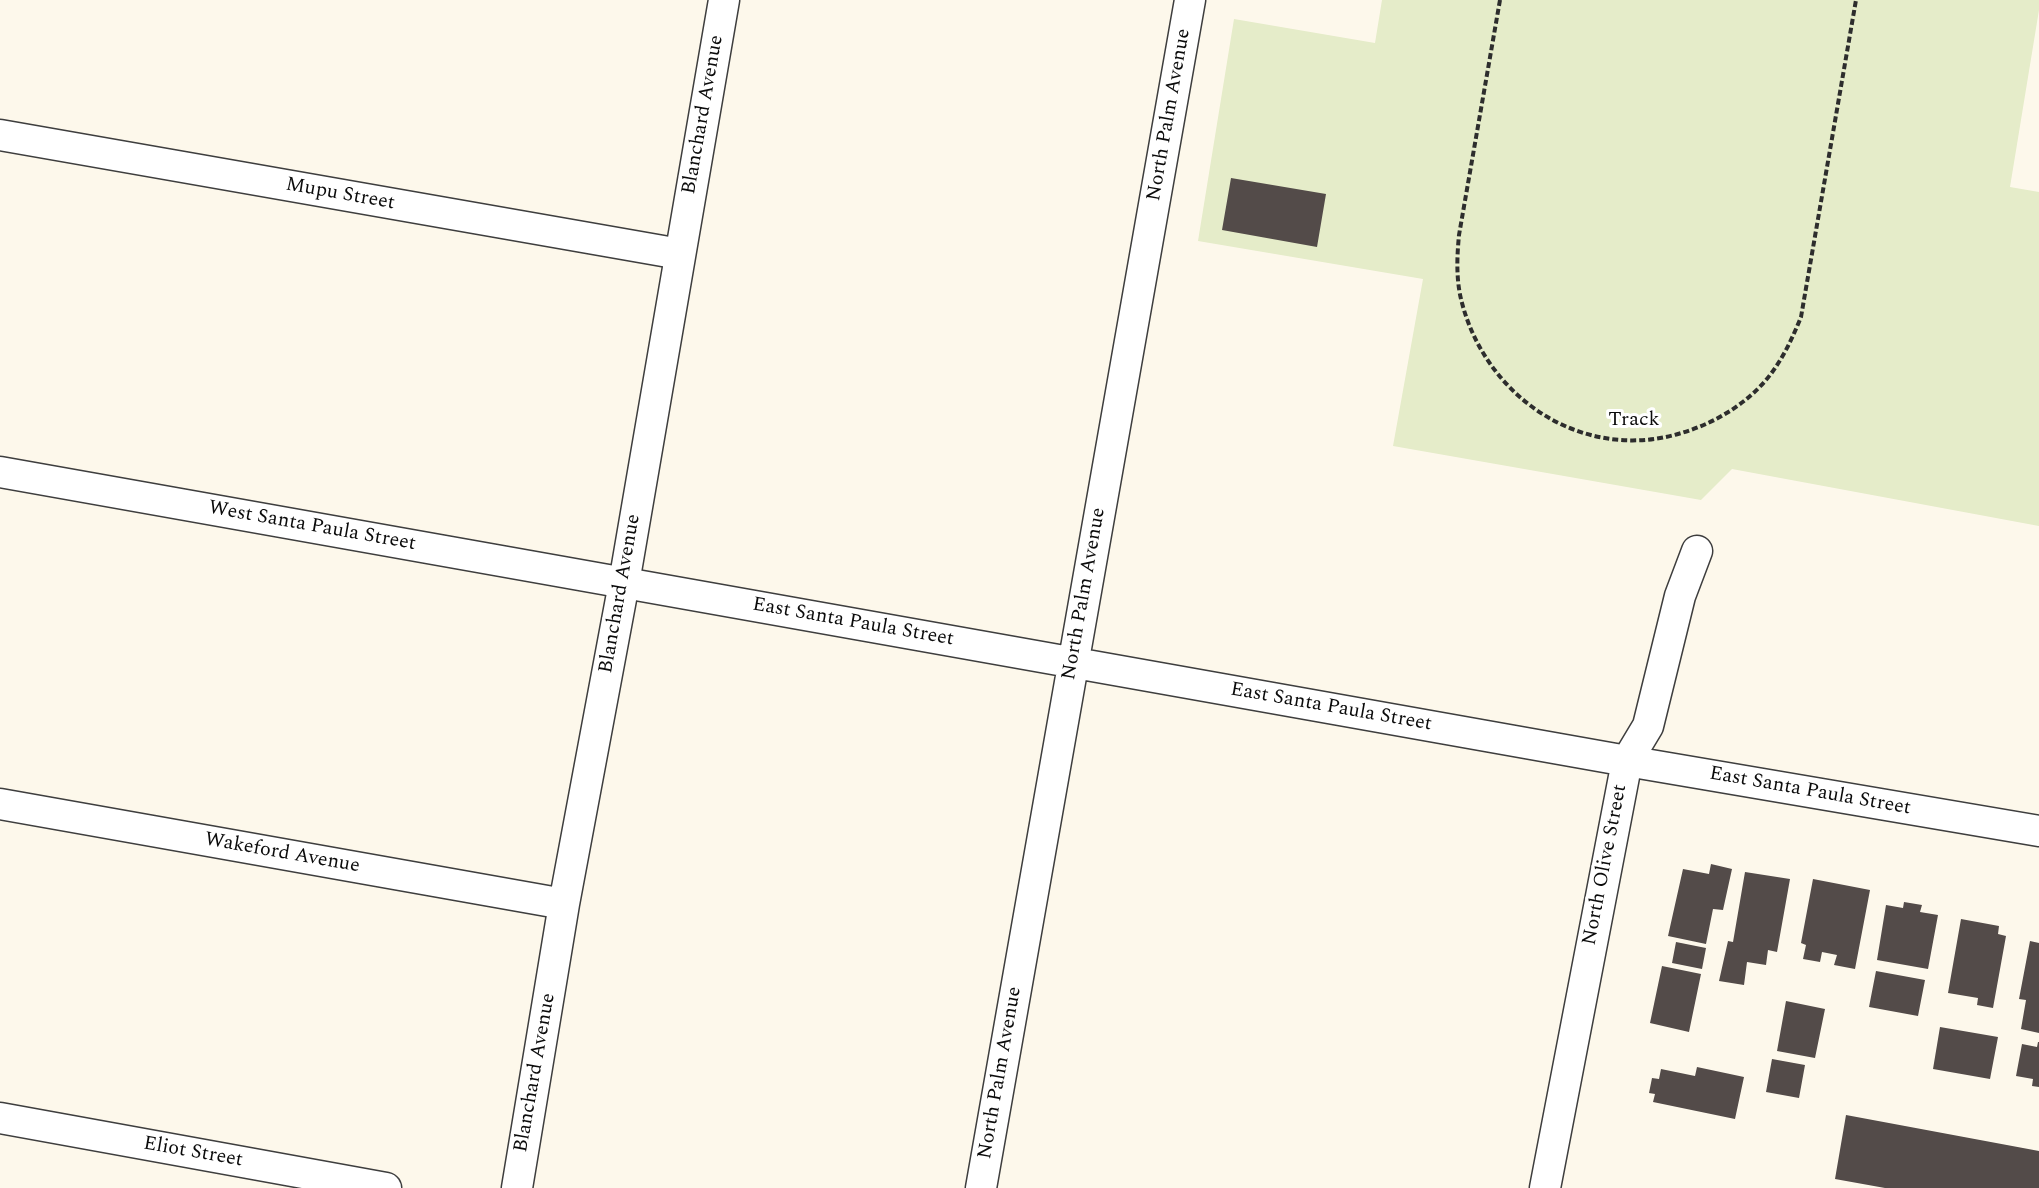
<!DOCTYPE html>
<html>
<head>
<meta charset="utf-8">
<style>
  body { margin:0 }
  canvas { display:block; background:#fdf8eb }
</style>
</head>
<body>
<canvas width="2039" height="1188"></canvas>
<script>
const c = document.querySelector('canvas').getContext('2d');
c.lineJoin = 'round';
function fill(path, color) { c.fillStyle = color; c.fill(path, 'evenodd'); }
function stroke(path, color, width, dash) { c.strokeStyle = color; c.lineWidth = width; c.lineCap = dash ? 'butt' : 'round'; c.setLineDash(dash || []); c.stroke(path); }
function write(font, color, halo, rows, align = 'center') {
  c.font = font + ' Spectral,serif'; c.lineWidth = 6; c.setLineDash([]); c.textBaseline = 'middle'; c.strokeStyle = halo; c.fillStyle = color; for (const [text, x, y, turn = 0] of rows) {
    c.save(); c.translate(x, y); c.rotate((+turn || 0) * Math.PI / 180); c.textAlign = isNaN(turn) ? turn : align; if (halo) c.strokeText(text, 0, 0); c.fillText(text, 0, 0); c.restore();
  }
}
const pitch = new Path2D(`
  M1382 0H2039V10L2010 187 2039 192V526L1732 469 1701 500 1393 446 1423 279 1198 241 1234 19 1375 43Z`);
const building = new Path2D(`
  M1231 178 1326 194 1317 247 1222 230Z
  M1711 864 1732 869 1723 910 1713 909 1706 944 1668 936 1683 869 1709 874Z
  M1745 872 1790 879 1777 952 1768 950 1766 965 1747 962 1744 985 1719 981 1728 941 1733 942Z
  M1813 879 1870 890 1855 969 1834 965 1837 955 1822 952 1820 962 1803 959 1806 945 1801 943Z
  M1904 902 1922 905 1920 912 1938 915 1928 969 1877 960 1886 905 1903 908Z
  M1961 919 1999 926 1998 934 2006 936 1993 1008 1977 1005 1978 998 1948 993Z
  M2030 941 2039 943V1033L2021 1029 2026 1000 2019 999Z
  M1676 942 1706 948 1702 969 1672 963Z
  M1662 966 1701 974 1689 1032 1650 1023Z
  M1876 971 1925 980 1918 1016 1869 1007Z
  M1786 1001 1825 1009 1815 1058 1777 1051Z
  M1940 1027 1998 1037 1990 1079 1933 1069Z
  M2038 1042H2039V1087L2032 1086 2033 1079 2016 1076 2022 1044 2037 1047Z
  M1772 1059 1805 1065 1799 1098 1766 1092Z
  M1697 1067 1744 1077 1735 1119 1653 1102 1655 1094 1649 1093 1652 1078 1659 1079 1661 1069 1695 1076Z
  M1846 1115 2039 1151V1188H1885L1835 1179Z`);
const path = new Path2D(`
  M1500 0 1459 235C1457 256 1456 278 1461 299 1484 395 1579 462 1678 434 1711 425 1744 406 1766 380 1782 361 1792 339 1801 317L1856 0`);
const street = new Path2D(`
  M0 135 680 254
  M0 472 1627 761 2039 831
  M0 804 564 904
  M0 1118 386 1188
  M517 1188 564 904 624 583 724 0
  M981 1188 1190 0
  M1545 1188 1627 761 1648 726 1680 596 1697 551`);
const streetNames = [
  ["Blanchard Avenue",704,115,-80],
  ["North Palm Avenue",1170,115,-80],
  ["Mupu Street",340,195,10],
  ["Track",1634,421],
  ["West Santa Paula Street",312,527,10],
  ["Blanchard Avenue",621,594,-80],
  ["North Palm Avenue",1085,594,-80],
  ["East Santa Paula Street",853,623,10],
  ["East Santa Paula Street",1331,708,10],
  ["East Santa Paula Street",1810,792,10],
  ["Wakeford Avenue",282,854,10],
  ["North Olive Street",1606,865,-79],
  ["Blanchard Avenue",536,1073,-80],
  ["North Palm Avenue",1001,1073,-80],
  ["Eliot Street",193,1153,10]
];
fill(pitch, '#e5ecc9');
fill(building, '#534b49');
stroke(street, '#3e3e3e', 33);
stroke(path, '#2d2d2d', 4, [6, 3]);
stroke(street, '#fff', 30);
write('20px', '#0b0b0b', '#fff', streetNames);
</script>
</body>
</html>
